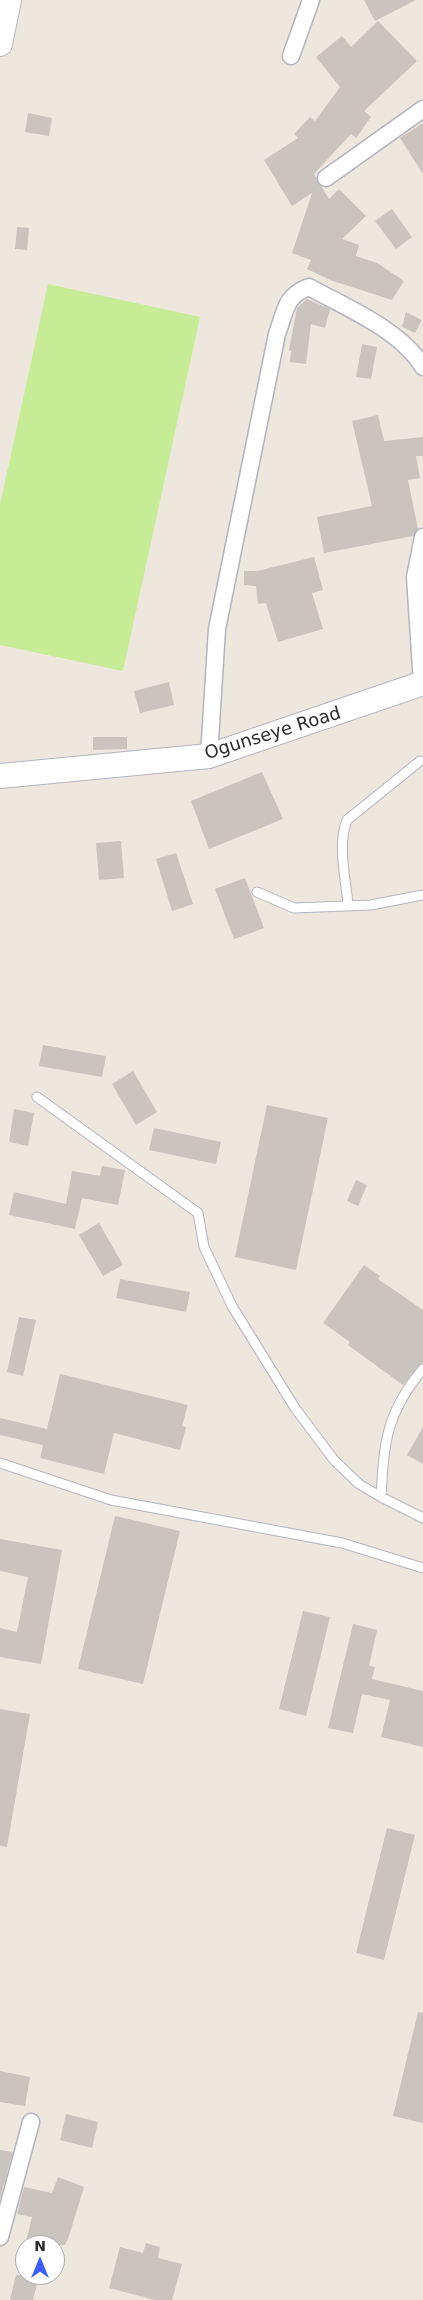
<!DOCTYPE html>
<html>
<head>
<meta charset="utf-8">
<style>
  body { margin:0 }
  #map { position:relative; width:423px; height:2300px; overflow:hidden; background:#eee7de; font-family:"DejaVu Sans",sans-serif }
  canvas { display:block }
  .north { position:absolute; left:15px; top:2235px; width:50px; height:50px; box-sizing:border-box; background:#fff; border:1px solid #ababab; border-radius:50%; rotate:0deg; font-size:14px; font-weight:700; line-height:20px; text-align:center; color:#2c2c2c }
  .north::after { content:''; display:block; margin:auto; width:18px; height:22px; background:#3d5efc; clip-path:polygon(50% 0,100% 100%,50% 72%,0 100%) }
</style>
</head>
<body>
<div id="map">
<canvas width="423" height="2300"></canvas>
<div class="north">N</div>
</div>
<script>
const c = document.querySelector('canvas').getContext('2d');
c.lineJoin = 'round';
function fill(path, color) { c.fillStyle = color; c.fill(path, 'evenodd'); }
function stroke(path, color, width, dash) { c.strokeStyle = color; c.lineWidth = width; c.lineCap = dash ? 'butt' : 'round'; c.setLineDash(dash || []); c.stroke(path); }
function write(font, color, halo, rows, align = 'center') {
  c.font = font + ' "DejaVu Sans",sans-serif'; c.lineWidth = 4.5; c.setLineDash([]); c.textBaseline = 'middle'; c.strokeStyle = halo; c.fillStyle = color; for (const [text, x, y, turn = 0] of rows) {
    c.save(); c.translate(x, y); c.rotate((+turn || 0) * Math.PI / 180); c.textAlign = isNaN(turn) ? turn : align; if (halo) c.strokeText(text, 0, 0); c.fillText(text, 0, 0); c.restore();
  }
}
const pitch = new Path2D(`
  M48 284 200 317 123 671 0 645V505Z`);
const building = new Path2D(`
  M364 0H416L375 21Z
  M378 21 417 61 364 111 371 117 356 138 351 134 314 174 329 199 339 189 366 216 342 239 359 245 356 256 377 263 404 281 392 300 330 280 307 269 311 260 292 253 312 193 292 206 264 160 298 138 294 134 310 117 315 121 340 87 316 57 342 36 351 47Z
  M28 113 52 118 49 136 25 132Z
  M423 123V174L400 138Z
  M392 209 412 237 396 249 375 221Z
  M17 227 29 228 27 250 15 249Z
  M307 299 330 309 325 328 311 324 306 364 290 362 291 351 289 350 297 308Z
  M406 312 422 320 415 333 402 327Z
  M362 344 377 347 371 379 356 377Z
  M378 415 384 441 423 437V456H416L420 478 408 480 418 529 413 536 324 553 317 517 372 506 352 421Z
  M314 557 323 590 312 593 323 629 278 642 266 603 258 604 256 586 244 585V571H257Z
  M169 682 174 705 140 713 134 691Z
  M93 737H127V749L93 750Z
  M262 772 283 819 209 849 191 801Z
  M121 841 124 878 99 880 96 843Z
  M176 853 193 904 172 911 156 859Z
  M245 878 264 928 234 939 215 889Z
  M43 1045 106 1056 102 1077 39 1066Z
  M133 1071 157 1112 136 1125 112 1084Z
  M267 1105 328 1118 296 1270 235 1257Z
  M14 1109 34 1113 28 1146 9 1142Z
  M154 1128 221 1142 216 1164 149 1150Z
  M102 1166 125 1170 118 1205 82 1198 75 1229 9 1215 14 1192 66 1204 72 1171 100 1176Z
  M356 1180 367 1185 358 1206 347 1201Z
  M99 1223 123 1265 103 1276 79 1235Z
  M364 1265 380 1276 378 1279 423 1310V1362L403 1385 348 1345 350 1342 323 1323Z
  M120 1279 190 1292 186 1312 116 1298Z
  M19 1317 36 1320 23 1376 7 1372Z
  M60 1374 188 1405 182 1426 186 1427 180 1450 114 1433 104 1474 40 1458 43 1445 0 1435V1418L47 1429Z
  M423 1427V1464L407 1455Z
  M115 1516 180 1531 143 1684 78 1669Z
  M0 1539 62 1550 41 1664 0 1657V1628L17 1632 28 1577 0 1571Z
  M303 1611 330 1617 306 1716 279 1709Z
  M353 1624 377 1630 369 1666 375 1667 372 1679 423 1691V1747L381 1737 390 1700 362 1694 353 1733 328 1728Z
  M0 1709 30 1714 7 1847 0 1846Z
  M387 1828 415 1835 384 1960 356 1953Z
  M418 2012 423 2013V2123L393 2116Z
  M0 2071 30 2077 25 2106 0 2102Z
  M66 2114 98 2122 92 2148 60 2140Z
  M0 2150 13 2152 0 2199Z
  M58 2177 84 2187 68 2239 65 2245H25L32 2217 17 2214 24 2187 52 2193Z
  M146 2243 160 2247 158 2258 182 2264 172 2300H155L109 2288 120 2247 143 2253Z
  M16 2275H39L33 2300H10Z`);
const lane = new Path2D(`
  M257 892 294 908 371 905 423 895
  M348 905C346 879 337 845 347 820L420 761
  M37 1097 198 1213 204 1247 232 1306 295 1408 334 1460 359 1484 381 1497 423 1518
  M0 1463 111 1500 342 1543 423 1568
  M381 1497C384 1442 386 1413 423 1369`);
const street = new Path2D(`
  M291 56 311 0
  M326 178 423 109
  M422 684 415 577 423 537
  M209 756 217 629 277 334C285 313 285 295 309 287 345 307 401 330 423 367
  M0 2237 31 2122`);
const secondary = new Path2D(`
  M0 44 9 0
  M0 776 209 756 423 683`);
const streetNames = [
  ["Ogunseye Road",273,734,-17]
];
fill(pitch, '#c6ec96');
fill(building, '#c9c4be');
stroke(lane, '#b2b4c0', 11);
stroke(street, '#b2b4c0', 19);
stroke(secondary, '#b2b4c0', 26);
stroke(lane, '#fff', 9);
stroke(street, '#fff', 16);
stroke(secondary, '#fff', 24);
write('18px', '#2c2c2c', '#fff', streetNames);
</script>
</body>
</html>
